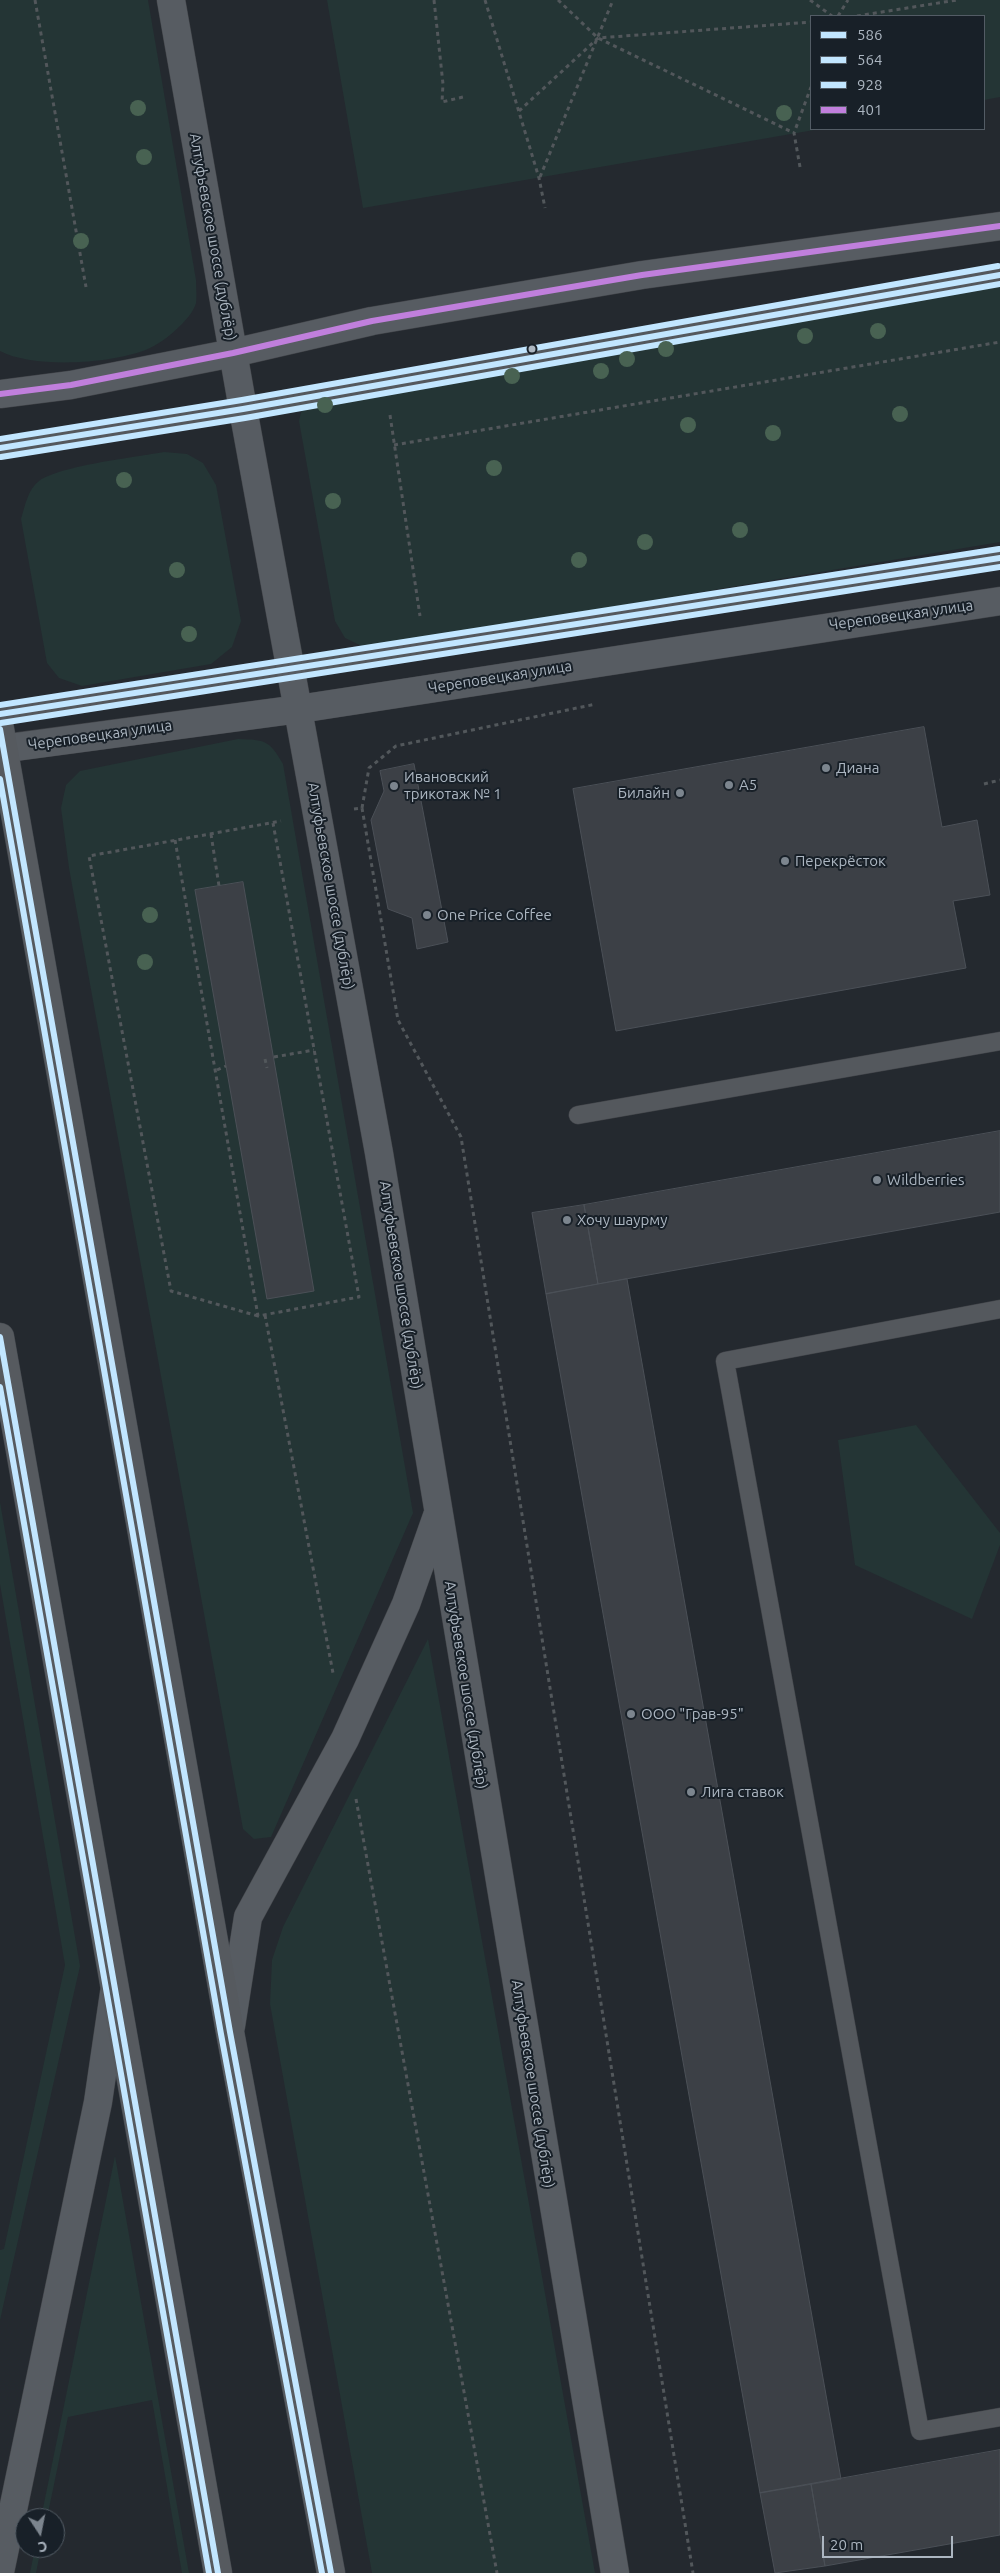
<!DOCTYPE html>
<html>
<head>
<meta charset="utf-8">
<style>
  body { margin:0 }
  #map { position:relative; width:1000px; height:2573px; overflow:hidden; background:#24292f; font-family:Ubuntu,sans-serif }
  canvas { display:block }
  .legend { position:absolute; left:810px; top:15px; width:175px; height:115px; box-sizing:border-box; background:#182028; border:1px solid #535c65; margin:0; padding:6px 9px; list-style:none; font-size:15px; color:#acb6c1 }
  .legend li { display:flex; align-items:center; gap:10px; height:25px }
  .legend b { width:25px; border:1px solid #535c65 }
  .north { position:absolute; left:15px; top:2508px; width:50px; height:50px; box-sizing:border-box; background:#182028; border:1px solid #535c65; border-radius:50%; rotate:169deg; font-size:14px; font-weight:700; line-height:20px; text-align:center; color:#acb6c1 }
  .north::after { content:''; display:block; margin:auto; width:18px; height:22px; background:#7c858e; clip-path:polygon(50% 0,100% 100%,50% 72%,0 100%) }
  .scale { position:absolute; left:822px; top:2536px; width:131px; height:22px; box-sizing:border-box; border:2px solid #acb6c1; border-top:0; padding-left:6px; font-size:15px; line-height:18px; white-space:nowrap; color:#acb6c1; -webkit-text-stroke:4px #182028; paint-order:stroke }
</style>
</head>
<body>
<div id="map">
<canvas width="1000" height="2573"></canvas>
<ul class="legend">
<li><b style="height:6px;background:#c2e6ff"></b>586</li>
<li><b style="height:6px;background:#c2e6ff"></b>564</li>
<li><b style="height:6px;background:#c2e6ff"></b>928</li>
<li><b style="height:6px;background:#c07fdc"></b>401</li>
</ul>
<div class="north">С</div>
<div class="scale">20 m</div>
</div>
<script>
const c = document.querySelector('canvas').getContext('2d');
c.lineJoin = 'round';
function fill(path, color) { c.fillStyle = color; c.fill(path, 'evenodd'); }
function stroke(path, color, width, dash) { c.strokeStyle = color; c.lineWidth = width; c.lineCap = dash ? 'butt' : 'round'; c.setLineDash(dash || []); c.stroke(path); }
function write(font, color, halo, rows, align = 'center') {
  c.font = font + ' Ubuntu,sans-serif'; c.lineWidth = 4; c.setLineDash([]); c.textBaseline = 'middle'; c.strokeStyle = halo; c.fillStyle = color; for (const [text, x, y, turn = 0] of rows) {
    c.save(); c.translate(x, y); c.rotate((+turn || 0) * Math.PI / 180); c.textAlign = isNaN(turn) ? turn : align; if (halo) c.strokeText(text, 0, 0); c.fillText(text, 0, 0); c.restore();
  }
}
const green = new Path2D(`
  M0 0H148L196 280C196 287 197 296 196 303 194 311 186 320 181 325 171 335 162 342 150 348 115 364 34 369 0 351Z
  M327 0H1000V97L984 100V16H811V129H820L363 208Z
  M963 274 1000 278V542L366 648 345 638 335 621 299 421 303 404 315 384Z
  M164 452 187 454 203 463 216 485 241 621 232 647 211 664 82 686 59 678 47 663 21 519C25 506 28 489 39 481 59 466 136 457 164 452Z
  M238 739C266 740 269 740 283 764L413 1513 271 1837 254 1839 243 1829 69 868 61 808 66 785 80 771Z
  M916 1425 1000 1533V1545L972 1619 855 1565 838 1440Z
  M0 1502 80 1966 0 2320V2250L4 2249 65 1965 0 1584Z
  M428 1639 595 2573H372L270 2004 272 1960 283 1927Z
  M115 2156 189 2573H182L152 2400 68 2417 47 2518H41Z
  M35 2548H41L36 2573H30Z`);
const building = new Path2D(`
  M924 727 942 827 977 820 990 895 953 901 966 968 616 1031 573 789Z
  M414 764 448 942 417 949 412 918 388 909 371 820 384 791 380 771Z
  M243 882 314 1291 267 1299 195 890Z
  M1000 1131V1212L598 1284 584 1205Z
  M584 1205 598 1284 546 1294 532 1213Z
  M627 1279 841 2479 760 2493 546 1294Z
  M1000 2450V2535L825 2566 811 2484Z
  M811 2484 825 2566 775 2573 760 2493Z`);
const path = new Path2D(`
  M35 0 86 287
  M434 0 443 84 442 102 463 97
  M485 0 539 178 545 208
  M558 0 598 38 794 133
  M810 0 832 16
  M838 16 848 0
  M857 16 957 0
  M519 111 598 38 811 22
  M800 167 794 133 811 87
  M540 177 613 0
  M390 415 420 616
  M394 445 1000 342
  M984 784 1000 780
  M362 808 369 768 396 746 596 704
  M354 809 362 808 398 1020 461 1137 693 2573
  M211 834 219 886
  M175 840 258 1316 359 1297 273 823
  M274 1057 314 1050
  M265 1059 267 1068
  M217 1070 226 1066
  M265 1315 333 1673
  M258 1316 171 1291 89 856 281 821
  M356 1799 497 2573`);
const lane = new Path2D(`
  M0 448 243 409 1000 275
  M0 714 1000 558
  M578 1115 1000 1041
  M1000 1309 725 1361 920 2431 1000 2417`);
const secondary = new Path2D(`
  M171 0 243 409 379 1153 615 2573
  M0 394 71 385 233 353 372 321 642 275 1000 226
  M0 749 299 709 1000 601
  M231 2026 248 1917 345 1739 406 1604 437 1516
  M0 2572 98 2102 114 1993`);
const primary = new Path2D(`
  M0 729 230 2032 331 2573
  M0 1337 218 2573`);
const bus1 = new Path2D(`
  M0 448 243 409 1000 275
  M0 714 1000 558
  M0 729 230 2032 331 2573
  M0 1337 218 2573`);
const bus2 = new Path2D(`
  M1 457 245 418 1000 284
  M1 723 1000 567
  M0 779 221 2034 322 2573
  M0 1387 209 2573`);
const bus3 = new Path2D(`
  M0 439 242 400 998 266
  M0 705 999 549`);
const bus4 = new Path2D(`
  M0 394 71 385 233 353 372 321 642 275 1000 226`);
const trees = [
  [138,108],
  [784,113],
  [144,157],
  [81,241],
  [878,331],
  [805,336],
  [666,349],
  [627,359],
  [601,371],
  [512,376],
  [325,405],
  [900,414],
  [688,425],
  [773,433],
  [494,468],
  [124,480],
  [333,501],
  [740,530],
  [645,542],
  [579,560],
  [177,570],
  [189,634],
  [150,915],
  [145,962]
];
const markers = [
  [532,349,4.5,"#acb6c1"],
  [826,768,5,"#7c858e"],
  [729,785,5,"#7c858e"],
  [394,786,5,"#7c858e"],
  [680,793,5,"#7c858e"],
  [785,861,5,"#7c858e"],
  [427,915,5,"#7c858e"],
  [877,1180,5,"#7c858e"],
  [567,1220,5,"#7c858e"],
  [631,1714,5,"#7c858e"],
  [691,1792,5,"#7c858e"]
];
const streetNames = [
  ["Алтуфьевское шоссе (дублёр)",213,237,80],
  ["Череповецкая улица",901,615,-8],
  ["Череповецкая улица",500,677,-9],
  ["Череповецкая улица",100,735,-8],
  ["Алтуфьевское шоссе (дублёр)",331,886,80],
  ["Алтуфьевское шоссе (дублёр)",401,1285,81],
  ["Алтуфьевское шоссе (дублёр)",466,1685,81],
  ["Алтуфьевское шоссе (дублёр)",533,2084,81]
];
const poiNames = [
  ["Диана",836,768],
  ["Ивановский",404,777],
  ["трикотаж № 1",404,794],
  ["А5",739,785],
  ["Билайн",670,793,"right"],
  ["Перекрёсток",795,861],
  ["One Price Coffee",437,915],
  ["Wildberries",887,1180],
  ["Хочу шаурму",577,1220],
  ["ООО \"Грав-95\"",641,1714],
  ["Лига ставок",701,1792]
];
fill(green, '#243535');
fill(building, '#3c4046');
stroke(building, '#4b5057', 1);
stroke(lane, '#404348', 19);
stroke(secondary, '#404348', 29);
stroke(primary, '#41464c', 29);
stroke(path, '#52575b', 3, [4, 4]);
stroke(lane, '#54585d', 18);
stroke(secondary, '#575c62', 28);
stroke(primary, '#565a5f', 28);
stroke(bus1, '#c2e6ff', 6);
stroke(bus2, '#c2e6ff', 6);
stroke(bus3, '#c2e6ff', 6);
stroke(bus4, '#c07fdc', 6);
c.fillStyle = '#486252';
for (const [x, y] of trees) { c.beginPath(); c.arc(x, y, 8, 0, 2 * Math.PI); c.fill(); }
for (const [x, y, r, color] of markers) { const dot = new Path2D(); dot.arc(x, y, r, 0, 2 * Math.PI); c.fillStyle = color; c.fill(dot); stroke(dot, '#182028', 2); }
write('15px', '#acb6c1', '#182028', streetNames);
write('15px', '#acb6c1', '#182028', poiNames, 'left');
</script>
</body>
</html>
